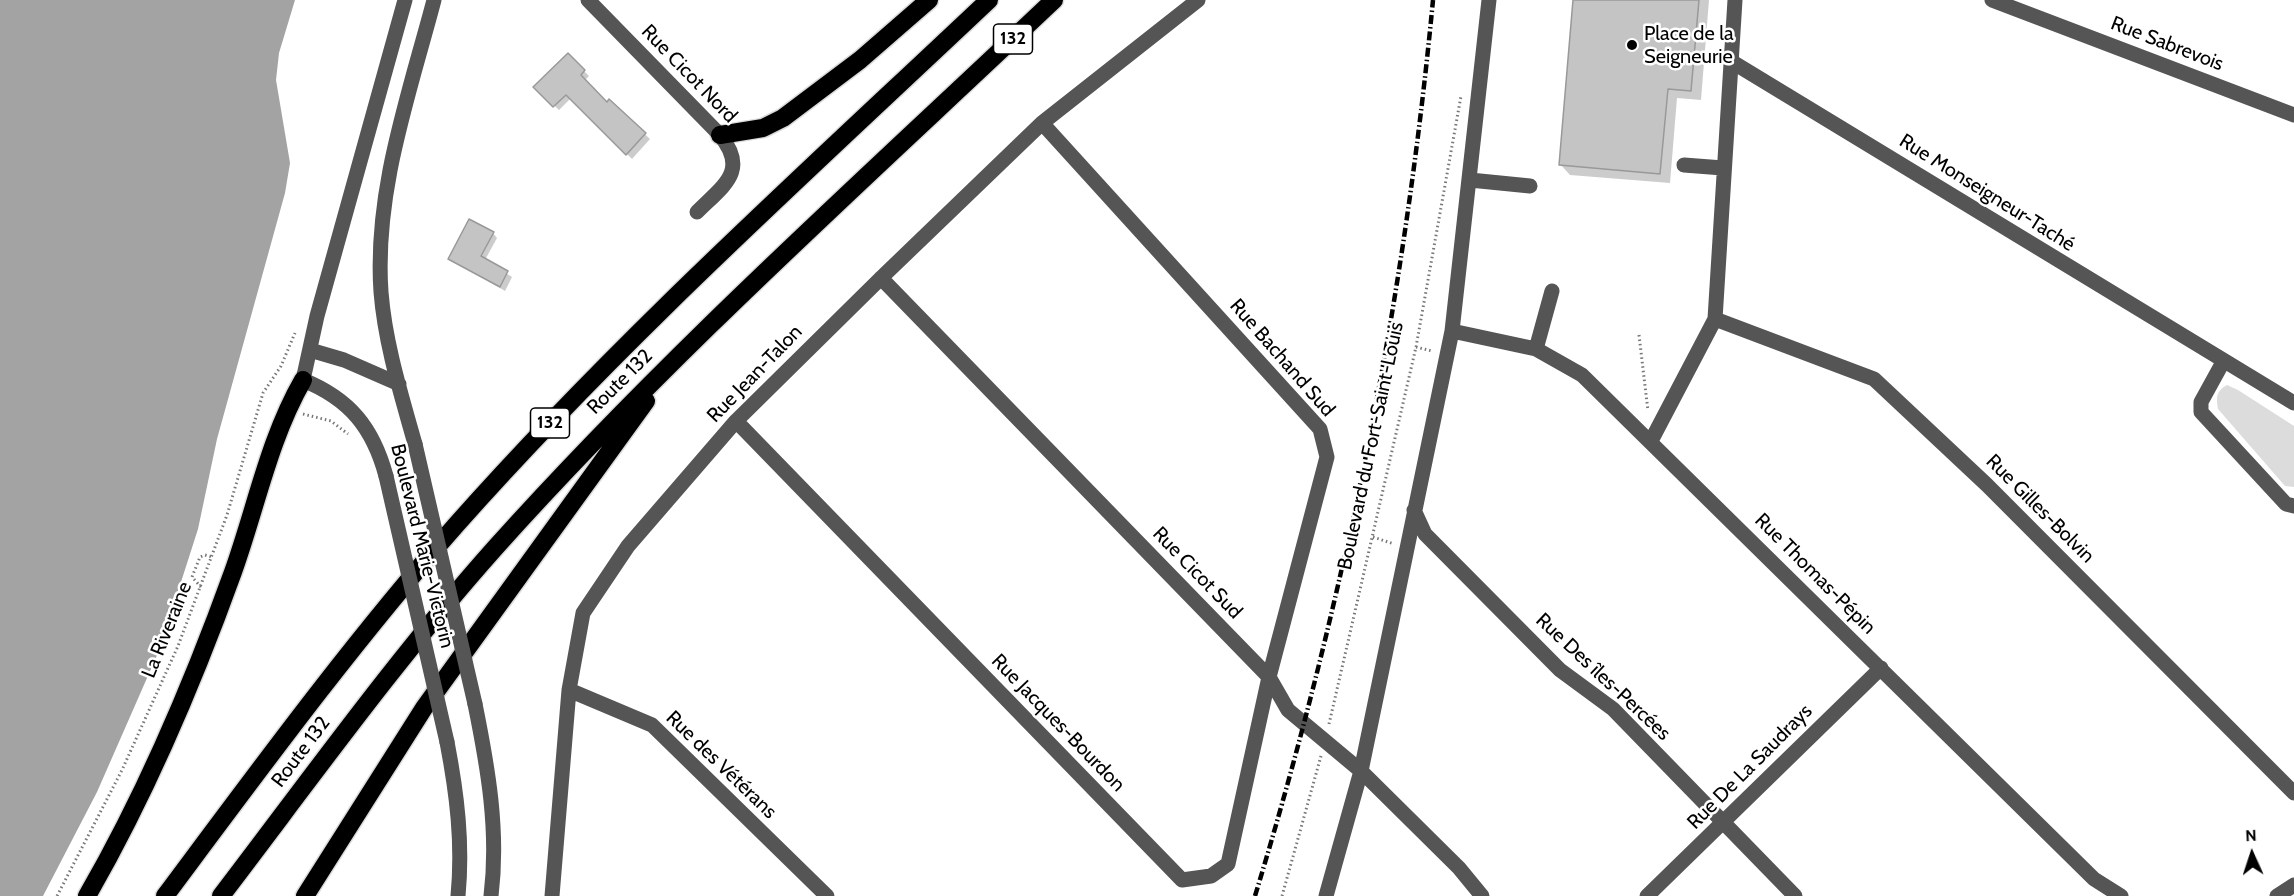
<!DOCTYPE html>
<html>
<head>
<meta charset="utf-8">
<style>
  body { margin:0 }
  #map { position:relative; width:2294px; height:896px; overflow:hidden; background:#fff; font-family:Cabin,sans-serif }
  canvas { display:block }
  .north { position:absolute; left:2222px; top:824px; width:60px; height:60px; -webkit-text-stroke:4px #fff; paint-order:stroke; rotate:357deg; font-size:16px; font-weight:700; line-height:24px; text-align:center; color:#000 }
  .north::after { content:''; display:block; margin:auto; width:21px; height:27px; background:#000; clip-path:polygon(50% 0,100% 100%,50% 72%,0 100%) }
</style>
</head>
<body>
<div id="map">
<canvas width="2294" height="896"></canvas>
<div class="north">N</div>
</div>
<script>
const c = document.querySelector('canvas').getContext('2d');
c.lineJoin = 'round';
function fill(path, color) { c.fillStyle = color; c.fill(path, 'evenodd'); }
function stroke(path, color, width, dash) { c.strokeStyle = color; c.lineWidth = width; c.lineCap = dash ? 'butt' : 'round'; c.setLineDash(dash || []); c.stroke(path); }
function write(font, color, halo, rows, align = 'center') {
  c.font = font + ' Cabin,sans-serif'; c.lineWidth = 5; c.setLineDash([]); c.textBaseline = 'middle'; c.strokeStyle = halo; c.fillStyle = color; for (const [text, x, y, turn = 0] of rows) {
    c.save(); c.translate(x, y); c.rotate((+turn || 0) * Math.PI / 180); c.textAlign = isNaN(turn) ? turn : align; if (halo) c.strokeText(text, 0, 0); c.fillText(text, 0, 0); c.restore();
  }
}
const green = new Path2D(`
  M2227 385 2238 390 2294 426V487L2285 486 2218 409C2216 398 2216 391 2227 385Z`);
const water = new Path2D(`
  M0 0H295L279 53 276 80 290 163 285 193 217 439 198 529 165 632 159 639 158 653 97 792 43 896H0Z`);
const shadow = new Path2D(`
  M1575 0H1709L1701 100 1677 98 1670 183 1570 175 1560 164Z
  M568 55 589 76 584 81 607 104 610 101 650 139 632 159 571 98 559 110 535 87Z
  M493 233 497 238 485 260 512 277 505 291 449 258Z`);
const building = new Path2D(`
  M1573 0H1699L1691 91 1668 89 1660 174 1559 165Z
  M568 53 585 70 581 75 607 102 609 99 646 133 626 155 566 95 553 107 533 87Z
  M469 219 494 232 481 256 508 271 500 287 448 259Z`);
const path = new Path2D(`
  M1639 335 1648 411
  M1416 347 1432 351
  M303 414 331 421 348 434
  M1373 537 1394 544
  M201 587 192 577 200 557 205 555 212 557
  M1329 724 1416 347 1461 96
  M57 896 122 770 178 646 227 515 263 393 281 366 295 333
  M1282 896 1321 756`);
const minor = new Path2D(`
  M588 0 720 135C749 171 724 185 697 212
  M1992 0 2294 115
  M1729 60 2294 403
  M1684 165 1723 168
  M1470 180 1530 186
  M881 278 1269 677 1288 710 1361 771 1459 868 1482 896
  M1715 319 1874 379 1987 485 2294 793
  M1452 331 1536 349 1582 375 2094 879 2121 896
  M1536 349 1552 291
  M310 350 344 360 399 384
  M2223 362 2201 402V412L2286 504 2294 506
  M736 421 1182 880 1211 876 1228 864 1269 677 1327 457 1320 429 1042 123
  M1651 441 1715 319 1735 0
  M415 444C401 394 385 343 381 292 374 192 409 95 434 0
  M386 476C373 428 350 399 303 380L317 316 405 0
  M1414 510 1425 534 1560 670 1613 709 1795 896
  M569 690 652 725 827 896
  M475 704C488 768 499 831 491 896
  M447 742C457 794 463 843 458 896
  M552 896 569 690 583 613 628 546 736 421 881 278 1042 123 1198 0
  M1326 896 1361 771 1452 331 1489 0
  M1647 896 1881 668
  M2277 896 2294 885`);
const highway = new Path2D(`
  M720 135 763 128 783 118 860 60 929 0
  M87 896C146 794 193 683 233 572 256 508 269 439 303 380
  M165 896C259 770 352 643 456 525 622 338 808 171 989 0
  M221 896C311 778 397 658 495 548 670 353 865 179 1054 0
  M305 896 424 708 646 401`);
const rail = new Path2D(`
  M1255 896C1344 603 1404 305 1433 0`);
const minorBridge = new Path2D(`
  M415 444 475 704
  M386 476 447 742`);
const markers = [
  [1632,45,6,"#000"]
];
const shields = [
  [1013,39,39],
  [550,423,39]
];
const shieldNames = [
  ["132",1013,39],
  ["132",550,423]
];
const poiNames = [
  ["Place de la",1644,34],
  ["Seigneurie",1644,57]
];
const streetNames = [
  ["Rue Sabrevois",2167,44,21],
  ["Rue Cicot Nord",689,74,46],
  ["Rue Monseigneur-Taché",1987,193,32],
  ["Rue Bachand Sud",1282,358,49],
  ["Rue Jean-Talon",755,374,-46],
  ["Route 132",620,382,-45],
  ["Boulevard du Fort-Saint-Louis",1371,446,-78],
  ["Rue Gilles-Bolvin",2040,509,45],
  ["Boulevard Marie-Victorin",422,546,76],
  ["Rue Cicot Sud",1197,573,46],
  ["Rue Thomas-Pépin",1815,574,45],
  ["La Riveraine",167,630,-68],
  ["Rue Des îles-Percées",1603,677,43],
  ["Rue Jacques-Bourdon",1058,723,46],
  ["Route 132",301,752,-53],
  ["Rue des Vétérans",721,765,44],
  ["Rue De La Saudrays",1750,767,-45]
];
fill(green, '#dcdcdc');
fill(water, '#a3a3a3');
fill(shadow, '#0003');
fill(building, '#c4c4c4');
stroke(building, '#999', 1.5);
stroke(highway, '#dbdbdb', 21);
stroke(path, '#777', 3, [1.5, 3]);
stroke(minor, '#555', 15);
stroke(highway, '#000', 18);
stroke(rail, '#000', 4.5, [9, 3, 1.5, 3]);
stroke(minorBridge, '#555', 15);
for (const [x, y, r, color] of markers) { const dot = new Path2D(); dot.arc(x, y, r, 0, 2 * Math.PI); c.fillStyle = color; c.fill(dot); stroke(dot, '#fff', 2); }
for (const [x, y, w] of shields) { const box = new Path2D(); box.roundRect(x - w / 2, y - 15, w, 30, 4.5); c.fillStyle = '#fff'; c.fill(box); stroke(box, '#000', 1.5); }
write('bold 18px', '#000', null, shieldNames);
write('20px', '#000', '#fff', poiNames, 'left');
write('20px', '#000', '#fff', streetNames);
</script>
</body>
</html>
